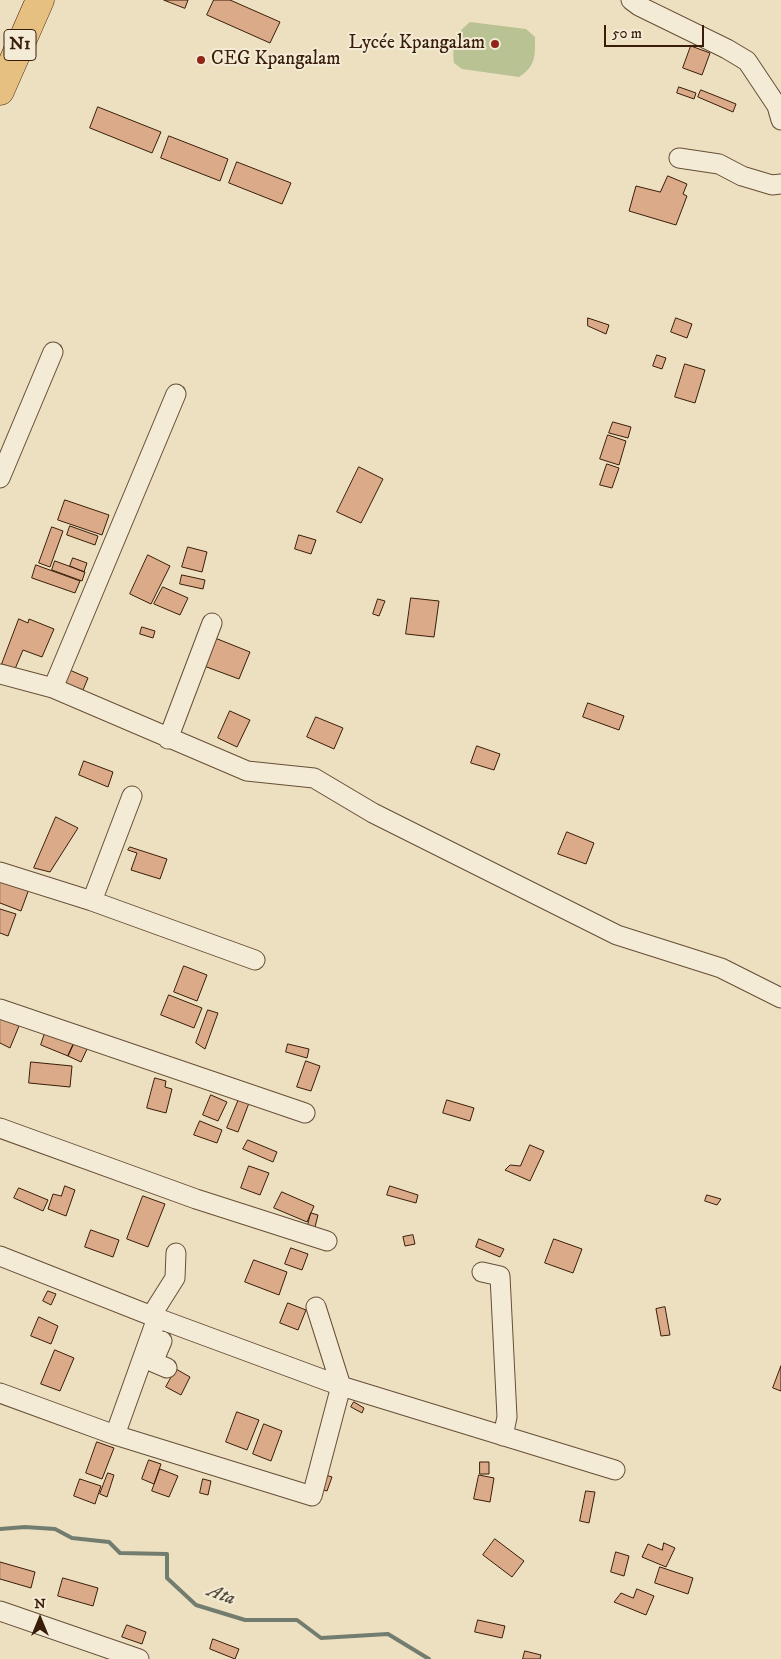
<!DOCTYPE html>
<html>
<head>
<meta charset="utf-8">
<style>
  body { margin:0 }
  #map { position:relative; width:781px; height:1659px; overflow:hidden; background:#ede0c0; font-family:"IM FELL DW Pica",serif }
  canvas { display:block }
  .north { position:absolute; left:15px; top:1594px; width:50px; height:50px; -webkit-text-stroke:4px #f3ebd6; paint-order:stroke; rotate:0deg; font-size:14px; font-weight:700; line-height:20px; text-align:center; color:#391d08 }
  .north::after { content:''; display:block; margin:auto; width:18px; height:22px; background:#391d08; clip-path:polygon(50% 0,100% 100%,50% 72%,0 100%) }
  .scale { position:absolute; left:604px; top:25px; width:100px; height:22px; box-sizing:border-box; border:2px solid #391d08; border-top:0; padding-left:6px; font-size:15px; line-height:18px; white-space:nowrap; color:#391d08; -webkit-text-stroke:4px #f3ebd6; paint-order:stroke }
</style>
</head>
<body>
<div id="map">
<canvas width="781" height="1659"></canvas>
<div class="north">N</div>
<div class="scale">50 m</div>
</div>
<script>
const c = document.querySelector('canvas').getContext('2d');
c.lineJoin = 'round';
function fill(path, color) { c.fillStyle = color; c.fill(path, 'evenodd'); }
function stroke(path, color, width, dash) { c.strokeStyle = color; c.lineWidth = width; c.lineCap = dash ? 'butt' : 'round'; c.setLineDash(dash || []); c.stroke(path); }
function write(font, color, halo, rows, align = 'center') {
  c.font = font + ' "IM FELL DW Pica",serif'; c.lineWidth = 4; c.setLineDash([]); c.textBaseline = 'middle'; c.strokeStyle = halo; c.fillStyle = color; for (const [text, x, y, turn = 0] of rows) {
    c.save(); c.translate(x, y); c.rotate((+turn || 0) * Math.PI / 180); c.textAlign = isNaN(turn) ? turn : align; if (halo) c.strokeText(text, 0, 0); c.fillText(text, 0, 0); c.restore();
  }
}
const green = new Path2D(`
  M470 22 526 29 535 37C535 56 536 66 519 77L462 69 454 63C452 43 455 34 470 22Z`);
const stream = new Path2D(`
  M0 1529 25 1527 55 1529 72 1538 109 1542 120 1553 167 1554V1578L196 1605 245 1620H297L321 1638 388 1634 429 1659`);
const building = new Path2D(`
  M164 0H188L185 8Z
  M214 0H230L280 22 270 43 207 15Z
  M691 46 710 53 702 75 683 68Z
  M679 87 696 93 694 99 677 93Z
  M701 90 736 104 733 112 698 97Z
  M98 107 161 132 152 153 90 128Z
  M169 136 228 159 220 181 161 158Z
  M237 162 291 183 282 204 229 183Z
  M668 176 687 184 683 194 687 196 676 225 629 211 636 186 660 192Z
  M588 318 609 325 606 334 588 326Z
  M676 318 692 324 687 338 671 332Z
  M657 355 666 358 662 369 653 366Z
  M685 364 705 370 695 403 675 397Z
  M613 422 631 427 628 438 609 433Z
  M608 435 626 441 619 465 600 459Z
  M607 464 619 468 612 488 600 485Z
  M359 467 383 479 361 523 337 512Z
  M65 500 109 515 102 535 58 520Z
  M70 526 98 536 95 545 67 535Z
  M52 527 63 531 50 567 39 563Z
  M299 535 316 540 311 554 295 549Z
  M188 547 207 552 202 572 182 567Z
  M148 555 170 566 151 604 130 594Z
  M73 558 87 563 84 572 70 566Z
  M55 561 85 572 82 581 52 570Z
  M36 565 80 581 75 593 32 578Z
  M182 575 205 580 203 589 180 584Z
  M163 587 188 598 180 615 154 604Z
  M411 598 439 601 434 637 406 634Z
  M378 599 385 601 379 616 373 614Z
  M19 619 28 623 29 619 54 629 42 657 23 650 15 669 2 664Z
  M142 627 155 631 153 638 140 634Z
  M215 638 250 652 239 679 204 666Z
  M65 668 88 678 83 690 60 681Z
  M588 703 624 716 619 730 583 717Z
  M230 711 250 720 237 747 218 738Z
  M316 717 343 728 334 749 307 737Z
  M477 746 500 754 494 770 471 763Z
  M84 761 113 772 108 787 79 775Z
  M56 817 78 828 50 872 34 868Z
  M567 832 594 843 586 864 558 854Z
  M130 847 167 859 160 879 131 870 137 853 128 850Z
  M0 878 29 889 21 911 0 903Z
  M0 909 16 914 8 936 0 933Z
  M184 966 207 975 197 1001 174 992Z
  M169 995 202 1008 194 1028 161 1015Z
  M208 1010 218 1013 205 1049 196 1043Z
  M0 1018 19 1026 10 1048 0 1043Z
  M46 1030 75 1041 68 1056 41 1045Z
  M75 1041 88 1047 81 1062 68 1056Z
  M288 1044 309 1049 307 1058 286 1052Z
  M306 1061 320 1066 311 1091 297 1087Z
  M31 1062 72 1066 70 1087 29 1083Z
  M155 1078 166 1081 165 1087 172 1089 166 1113 147 1108Z
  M211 1095 227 1102 218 1121 203 1115Z
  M239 1099 249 1103 238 1132 227 1128Z
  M447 1100 474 1108 470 1121 443 1113Z
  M200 1121 222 1130 217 1143 194 1135Z
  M248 1140 277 1152 273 1162 243 1149Z
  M530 1145 544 1151 530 1181 505 1170 510 1165 520 1166Z
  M249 1166 269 1173 260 1195 241 1188Z
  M65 1186 75 1190 66 1216 48 1209 53 1194 61 1196Z
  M390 1186 418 1195 416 1203 387 1195Z
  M19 1188 48 1200 43 1211 14 1198Z
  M282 1192 314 1206 307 1222 274 1208Z
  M707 1195 721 1199 717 1205 705 1201Z
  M143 1196 165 1204 148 1247 127 1239Z
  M311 1213 318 1215 314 1231 307 1229Z
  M91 1230 119 1240 113 1257 85 1247Z
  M413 1235 415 1244 405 1246 403 1237Z
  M479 1239 504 1249 500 1257 476 1247Z
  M554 1239 582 1249 573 1273 545 1263Z
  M291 1248 308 1254 302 1270 285 1264Z
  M254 1260 287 1272 279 1295 245 1282Z
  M48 1291 56 1294 51 1305 43 1301Z
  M288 1303 306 1310 298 1330 280 1323Z
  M665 1307 670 1335 661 1336 656 1309Z
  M39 1317 58 1326 51 1344 31 1336Z
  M55 1350 74 1358 60 1391 41 1384Z
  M781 1366V1391L773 1388Z
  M176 1369 190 1377 181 1395 166 1387Z
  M354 1402 364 1408 362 1413 351 1407Z
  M237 1412 259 1420 247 1450 226 1442Z
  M264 1424 282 1431 271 1461 253 1454Z
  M97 1442 114 1448 102 1479 86 1473Z
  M149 1460 161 1464 154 1484 142 1479Z
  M480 1462H489V1474H480Z
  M160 1469 178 1476 169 1497 152 1491Z
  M108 1473 114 1475 107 1497 100 1494Z
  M322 1474 332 1477 327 1491 317 1488Z
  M479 1475 494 1478 490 1502 474 1499Z
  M80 1479 101 1486 95 1504 74 1496Z
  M203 1479 211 1481 208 1495 200 1493Z
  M586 1491 595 1492 589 1523 580 1521Z
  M495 1539 524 1561 512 1577 483 1555Z
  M664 1543 675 1548 666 1567 642 1557 648 1544 662 1550Z
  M616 1552 629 1556 624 1576 611 1572Z
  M0 1562 35 1572 31 1588 0 1579Z
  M660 1567 693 1578 688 1594 655 1583Z
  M63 1578 98 1588 93 1606 58 1596Z
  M637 1589 654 1596 646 1615 614 1602 621 1593 633 1598Z
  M478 1620 505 1626 502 1638 475 1632Z
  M127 1625 146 1632 142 1644 122 1637Z
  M213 1639 239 1649 235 1659 210 1649Z
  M525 1651 541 1655 540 1659H523Z`);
const minor = new Path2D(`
  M631 0 639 6 727 49 747 61 777 106 781 120
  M679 158 719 164 742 176 772 185 781 184
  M0 478 53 352
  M0 674 53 688 247 771 314 778 373 813 617 935 721 968 781 998
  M53 688 176 394
  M168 739 212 623
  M0 872 92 901 255 960
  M92 901 132 796
  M0 1009 305 1113
  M0 1128 196 1199 327 1241
  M0 1256 157 1318 341 1386 615 1470
  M482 1272 500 1276 507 1417 503 1436
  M151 1316 175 1278 176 1253
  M162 1341 153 1362 167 1368
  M0 1393 115 1435 312 1496 341 1386 316 1307
  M115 1435 157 1318
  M0 1611 139 1659`);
const highway = new Path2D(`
  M0 91 40 0`);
const markers = [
  [495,44,5,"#8f2418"],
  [201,60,5,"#8f2418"]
];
const shields = [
  [20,45,32]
];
const shieldNames = [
  ["N1",20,45]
];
const poiNames = [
  ["Lycée Kpangalam",485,44],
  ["CEG Kpangalam",211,60,"left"]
];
const waterNames = [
  ["Ata",221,1596,20]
];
fill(green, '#b9c292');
stroke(stream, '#737d6f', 4);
fill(building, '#dbaa88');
stroke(building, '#391d08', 1);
stroke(minor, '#664e36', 21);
stroke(highway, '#391d08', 29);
stroke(minor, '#f3ebd6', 19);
stroke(highway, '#e6c080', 28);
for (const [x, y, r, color] of markers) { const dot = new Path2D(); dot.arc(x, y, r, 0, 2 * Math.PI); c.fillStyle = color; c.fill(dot); stroke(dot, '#f3ebd6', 2); }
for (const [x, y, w] of shields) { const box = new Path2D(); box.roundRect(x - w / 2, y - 15.5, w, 31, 4); c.fillStyle = '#f3ebd6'; c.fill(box); stroke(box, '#391d08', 1); }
write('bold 18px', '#391d08', null, shieldNames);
write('19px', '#391d08', '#f3ebd6', poiNames, 'right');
write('italic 20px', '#564d3b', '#f3ebd6', waterNames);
</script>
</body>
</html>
